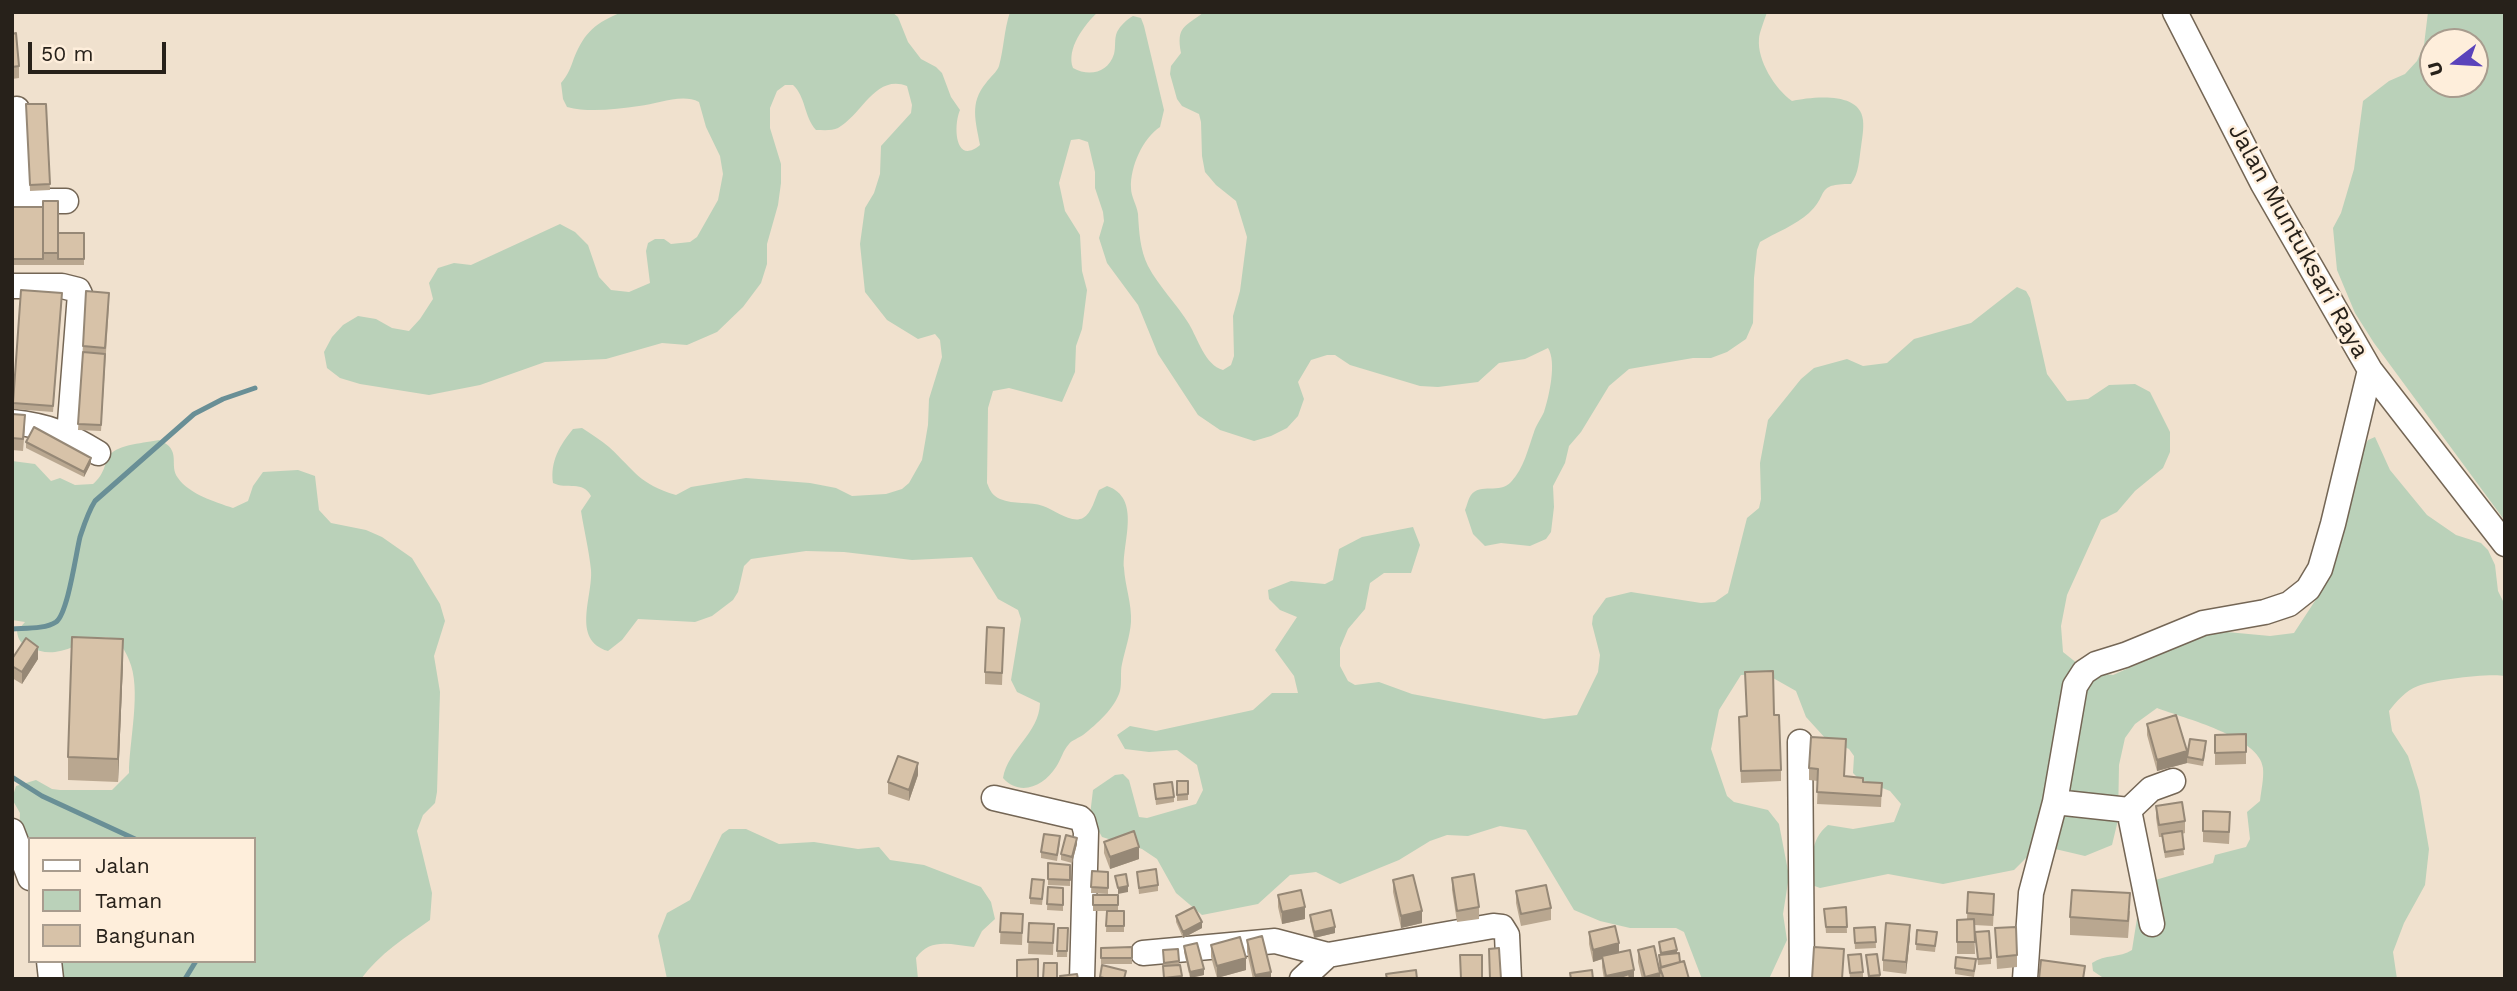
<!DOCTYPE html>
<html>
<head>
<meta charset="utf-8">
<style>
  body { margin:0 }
  #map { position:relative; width:2517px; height:991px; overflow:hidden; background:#f0e1ce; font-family:"Work Sans",sans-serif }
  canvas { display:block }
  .frame { position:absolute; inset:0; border:14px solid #27211a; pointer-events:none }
  .legend { position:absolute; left:28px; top:837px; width:228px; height:126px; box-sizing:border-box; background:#feeedb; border:2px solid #a89c8e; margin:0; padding:9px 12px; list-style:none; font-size:21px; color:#27211a }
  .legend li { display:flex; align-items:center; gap:14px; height:35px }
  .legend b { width:35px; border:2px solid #a89c8e }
  .north { position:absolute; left:2419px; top:28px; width:70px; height:70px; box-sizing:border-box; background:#feeedb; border:2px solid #a89c8e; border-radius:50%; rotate:253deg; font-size:19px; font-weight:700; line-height:28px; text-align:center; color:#27211a }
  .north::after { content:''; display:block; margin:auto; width:24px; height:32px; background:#5a43bb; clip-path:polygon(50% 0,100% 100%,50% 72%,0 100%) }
  .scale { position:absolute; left:28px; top:42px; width:138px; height:32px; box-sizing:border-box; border:4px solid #27211a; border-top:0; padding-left:9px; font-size:21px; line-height:24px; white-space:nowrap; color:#27211a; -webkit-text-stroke:5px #feeedb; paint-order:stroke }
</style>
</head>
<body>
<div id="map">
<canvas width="2517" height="991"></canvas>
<div class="frame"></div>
<ul class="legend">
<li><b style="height:9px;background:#fff"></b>Jalan</li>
<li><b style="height:19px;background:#bad1b9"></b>Taman</li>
<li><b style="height:19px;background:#d7c2a8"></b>Bangunan</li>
</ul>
<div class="north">U</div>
<div class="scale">50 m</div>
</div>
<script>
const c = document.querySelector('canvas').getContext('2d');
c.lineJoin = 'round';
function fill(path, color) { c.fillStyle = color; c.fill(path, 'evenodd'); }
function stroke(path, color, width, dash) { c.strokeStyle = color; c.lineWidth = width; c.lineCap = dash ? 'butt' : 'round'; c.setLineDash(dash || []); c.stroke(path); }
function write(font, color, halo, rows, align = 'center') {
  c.font = font + ' "Work Sans",sans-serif'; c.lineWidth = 5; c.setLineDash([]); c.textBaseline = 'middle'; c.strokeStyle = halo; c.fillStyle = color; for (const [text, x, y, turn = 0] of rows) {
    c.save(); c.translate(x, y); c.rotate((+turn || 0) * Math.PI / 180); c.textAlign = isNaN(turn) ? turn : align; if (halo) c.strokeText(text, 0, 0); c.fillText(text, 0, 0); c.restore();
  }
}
const green = new Path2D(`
  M622 12H892L898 17 908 42 921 59 936 67 942 73 951 97 960 110C953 126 955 166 980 145 976 122 969 103 986 83 990 77 997 72 999 66 1004 48 1004 30 1010 12H1098C1084 25 1066 49 1073 68 1089 77 1108 73 1114 54 1116 47 1114 39 1117 32 1121 25 1126 20 1133 16L1141 18 1144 26 1164 110 1160 127C1143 138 1130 167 1131 188 1131 197 1137 205 1138 214 1139 231 1140 250 1148 266 1159 287 1177 304 1189 324 1198 339 1205 365 1223 370L1231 365 1234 356 1233 316 1240 291 1247 237 1236 201 1216 185 1205 172 1202 156 1201 122 1199 114 1182 106 1177 99 1170 74 1171 66 1181 53C1176 26 1185 27 1204 12H1767C1765 19 1759 33 1759 39 1757 60 1775 89 1792 101 1812 97 1860 91 1863 120 1864 129 1862 139 1861 147 1859 160 1859 173 1851 184 1814 184 1830 194 1809 213 1796 225 1775 233 1760 242L1757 250 1754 278 1753 323 1746 339 1727 352 1711 358H1693L1629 369 1609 386 1581 432 1569 446 1565 463 1553 486 1554 507 1551 532 1546 539 1530 546 1501 543 1485 546 1473 534 1465 510C1467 506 1468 499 1471 495 1480 483 1500 494 1511 482 1524 468 1528 449 1534 432 1536 425 1541 419 1544 412 1549 397 1557 362 1548 348L1525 359 1499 363 1478 382 1438 387 1420 386 1350 365 1335 355H1327L1311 360 1298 382 1304 399 1298 416 1287 428 1271 436 1254 441 1220 430 1198 415 1158 354 1138 305 1107 263 1099 238 1104 221 1103 212 1095 188V172L1088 142 1079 139 1071 140 1059 183 1065 211 1080 235 1082 271 1087 290 1082 329 1076 346 1075 372 1062 402 1009 388 993 391 988 408 987 483C990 491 993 496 1000 499 1014 505 1030 501 1043 506 1055 510 1071 524 1083 518 1092 513 1095 498 1099 490L1107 486C1142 498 1122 543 1124 568 1125 586 1132 604 1131 622 1130 636 1125 650 1122 664 1120 672 1122 682 1120 691 1115 708 1097 724 1083 735 1079 738 1072 740 1069 744 1063 750 1061 760 1056 767 1044 786 1020 797 1003 778 1008 749 1039 734 1040 703L1017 692 1011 680 1021 619 1018 610 998 599 972 557 912 560 844 552 806 551 751 559 744 566 738 592 733 600 712 616 695 622 638 619 622 640 608 651C571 640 593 597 591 570 589 550 584 530 581 511L591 496C583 480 567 490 553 483 550 461 560 445 573 429L582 428C591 434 601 440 609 447 635 471 639 484 676 495L691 487 746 478 810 483 836 488 852 496 886 494 902 489 909 483 922 460 928 425 929 399 942 357 940 340 935 334 918 339 887 320 865 292 860 244 865 208 874 193 880 174 881 146 911 113 912 105 907 86C875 74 862 115 838 128 832 131 823 130 816 130 804 117 806 97 793 85H785L777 91 770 108V128L781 164V183L778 205 767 244V264L761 283 743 307 717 332 687 345 662 343 606 359 545 362 480 385 429 395 360 384 340 378 327 368 324 352 332 337 343 325 358 316 376 319 392 328 409 331 420 319 433 299 429 283 438 268 454 263 471 265 560 224 575 232 588 245 599 277 611 290 629 292 650 283 646 251 648 243 655 239H664L671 244 690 242 697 237 718 200 723 174 720 156 706 127 699 102C682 93 658 104 639 106 616 109 590 113 567 107L563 99 561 83C568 75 571 67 574 58 585 31 596 23 622 12Z
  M2428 12H2505V521L2374 343 2355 313 2337 270 2333 228 2341 213 2354 169 2363 101 2389 81 2405 74 2417 61 2424 45ZM2433 42H2475V84H2433Z
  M2017 287 2026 291 2030 298 2047 374 2067 401 2088 399 2109 385 2135 384 2150 392 2170 432V452L2163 468 2135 491 2117 512 2101 520 2067 595 2061 626 2063 652 2088 672 2113 675 2201 636 2227 632 2270 636 2294 633 2326 584 2364 447 2368 440 2375 437 2390 470 2427 515 2456 535 2481 543 2488 550 2495 565 2498 591 2505 605V676C2488 673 2434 680 2418 686 2405 691 2397 701 2389 711L2392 731 2408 756 2419 791 2429 849 2425 885 2404 923 2393 952 2397 979H2105L2093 971 2092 963C2105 954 2120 958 2132 950L2141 893 2152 881 2213 863 2215 855 2246 847 2250 839 2247 812 2260 801C2261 791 2264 779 2263 768 2260 737 2183 718 2157 708L2135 724 2125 738 2119 765 2118 820 2112 845 2085 856 2051 848 2043 849 2027 857 2014 870 1943 884 1888 874 1820 888 1812 885C1812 862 1809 840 1828 825L1853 829 1894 822 1901 804 1890 791 1859 779 1853 773 1854 756 1849 749 1826 739 1806 717 1796 691 1766 674 1741 675 1719 710 1711 749 1727 796 1734 802 1768 810 1779 824 1789 876 1783 914 1787 940 1769 979H1702L1684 932 1676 928H1630L1600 921 1574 910 1526 830 1500 826 1468 836 1447 835 1430 841 1399 860 1340 884 1316 872 1290 875 1258 904 1202 915 1176 893 1157 859 1142 849 1102 837 1090 815 1093 790 1115 775 1123 774 1129 780 1139 817 1147 818 1196 804 1203 790 1197 765 1177 750 1149 752 1125 749 1117 735 1130 726 1156 731 1253 710 1272 693H1298L1294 676 1275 650 1297 617 1280 610 1269 599 1268 590 1291 581 1325 584 1333 580 1339 549 1362 537 1413 527 1420 545 1411 573H1384L1370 583 1365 609 1348 629 1340 648V666L1348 681 1355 685 1379 682 1412 694 1544 719 1577 715 1598 672 1600 655 1592 624 1593 616 1606 598 1631 592 1701 603 1715 602 1728 593 1747 518 1759 508 1761 499 1760 463 1768 420 1801 379 1814 368 1847 359 1863 366 1887 363 1914 339 1971 323Z
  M159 440C183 450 168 465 178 478 189 494 215 502 233 508L248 501 253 486 263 472 298 470 315 476 319 510 331 523 366 530 382 537 412 558 440 604 445 621 434 656 440 692 437 792 435 803 423 815 417 831 432 893 430 920C406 937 379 954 361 979H58L56 961H254V839H30V866L19 837 20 813 12 799 16 786 36 780 52 789 60 790H112L129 773C129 741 142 689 129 660 112 616 83 649 55 652 46 653 37 651 29 647 21 644 18 640 17 631L25 622 12 620V461L35 464 51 481 60 478 75 485 93 484C105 474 103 466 110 455 118 444 146 443 159 440Z
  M729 829H746L779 844 814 842 858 849 879 847 890 860 924 865 981 887 991 902 995 919 982 931 974 947C951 945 931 937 916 958L918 979H667L658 936 667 913 690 900 722 834Z`);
const stream = new Path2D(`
  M12 629C25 628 46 629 56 622 68 613 76 553 80 537 84 525 88 512 95 501L194 414 223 399 255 388
  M12 777 42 796 135 839
  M185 979 196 961`);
const minor = new Path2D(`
  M17 109 21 200
  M12 201H66
  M12 286H62L78 290 80 294 69 435
  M2370 370 2505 544
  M12 422C49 426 67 434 98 453
  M1800 742 1802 979
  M994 798 1080 818 1083 821 1086 832 1082 979
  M2055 802 2129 810 2152 924
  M2129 810 2151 789 2173 781
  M12 831 30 878
  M1143 953 1275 941 1328 955
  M49 961 51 979
  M1302 979 1328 955 1493 926 1502 927 1507 935 1509 979
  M2025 979 2031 893 2055 802 2075 686 2084 672 2096 664 2125 655 2203 623 2265 612 2289 604 2308 589 2320 569 2333 524 2370 370 2263 184 2175 12`);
const wall = new Path2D(`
  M12 34 19 66V78L12 79Z
  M26 104H46L50 190 30 191Z
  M12 207 58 233H84V265H12Z
  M86 291 109 305 101 431 78 430Z
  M62 299 53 412 13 409V403Z
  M12 414 25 427 23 451 12 450Z
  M26 442 91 463 84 477 26 448Z
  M1004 628 1002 685 985 684V672Z
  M12 659H38L22 684 12 678Z
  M123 662 118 782 68 780V757Z
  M2147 724 2187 757 2206 747 2203 766 2187 763 2157 771 2147 735Z
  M1739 729 1781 770V781L1741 783Z
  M2246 734V764L2215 765V735Z
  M1846 751 1844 776 1863 782 1882 783 1881 807 1817 804 1818 781 1809 780V768Z
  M918 775 909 801 888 794V782Z
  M1177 781H1188V800L1177 801Z
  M1154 784 1174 797V802L1156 805Z
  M2156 806 2185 821V833L2182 834 2184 855 2165 858 2162 837H2159L2156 818Z
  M2203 811 2230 824 2229 844 2203 842Z
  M1060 842 1057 861 1041 858V852Z
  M1104 842 1139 859 1110 869 1104 853Z
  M1077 844 1072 863 1061 860V854Z
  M1048 863 1070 865V886L1048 885Z
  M1092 871 1108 872V894L1091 893Z
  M1137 872 1158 885V891L1139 894Z
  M1452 878 1479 907V919L1457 922 1452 890Z
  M1393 880 1422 923 1401 928 1393 892Z
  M1044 886 1042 905 1030 904V898Z
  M1048 887 1063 888V911L1047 910Z
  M1516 891 1551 908V920L1521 926 1516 903Z
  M1968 892 1994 906 1993 926 1974 925 1975 954H1957V920L1967 919Z
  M1093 895H1118V911H1124V932H1106L1107 911H1093Z
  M1278 895 1305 919 1282 924 1278 907Z
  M1846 907 1847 933H1826L1824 909Z
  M2130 911 2128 938 2070 935V917Z
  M1001 913 1023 914 1022 945 1000 944Z
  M1310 915 1335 933 1314 938 1310 921Z
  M1176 916 1202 928 1183 938 1176 922Z
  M1029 923 1054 924 1053 955 1028 954Z
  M1875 927 1876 948 1855 949 1854 928Z
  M1058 928H1068L1067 957H1057Z
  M1995 928 2017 955V967L1997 969Z
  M1917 930 1937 932 1935 952 1916 950Z
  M1589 932 1619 952 1634 979H1604L1602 967V959L1593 962 1589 944Z
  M1975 932 1991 958V964L1978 965Z
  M1910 937 1906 974 1883 971V960Z
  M1247 940 1271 979H1253L1247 952Z
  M1659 942 1677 953 1689 979H1660L1659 961V955H1660Z
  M1211 945 1246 970 1217 978 1211 957Z
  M1184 946 1204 975 1190 978 1184 952Z
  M1132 947V964H1101V948Z
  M1178 949 1179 965H1180L1182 979H1164L1163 950Z
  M1638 950 1660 979H1642L1638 962Z
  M1848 955 1863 972V978L1850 979Z
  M1866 955 1880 975V979H1868Z
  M1976 965 1974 977 1955 974V968Z`);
const shadedWall = new Path2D(`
  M91 458V463L84 477V472Z
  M123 639V662L118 782V759Z
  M38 647V659L22 684V672Z
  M2187 751V763L2157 771V760Z
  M918 763V775L909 801V790Z
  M1077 838V844L1072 863V857Z
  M1139 847V859L1110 869V857Z
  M1128 886V892L1118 894V888Z
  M1305 907V919L1282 924V912Z
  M1422 911V923L1401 928V916Z
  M1202 922V928L1183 938V932Z
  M1910 925V937L1906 974V962Z
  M1335 927V933L1314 938V932Z
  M1619 943V955L1602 956V959L1593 962V950Z
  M1677 950V956L1661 959V953Z
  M1246 958V970L1217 978V966Z
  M1204 969V975L1190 978V972Z
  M1634 970V979H1606V976Z
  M1271 972V979H1255V975Z
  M1660 973V979H1645V977Z`);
const building = new Path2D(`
  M16 33 19 66 12 67V34Z
  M26 104H46L50 184 30 185Z
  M43 201H58V253H43Z
  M12 207H43V259H12Z
  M58 233H84V259H58Z
  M21 290 62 293 53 406 13 403Z
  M86 291 109 293 105 348 83 346Z
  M83 352 105 354 101 425 78 424Z
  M12 414 25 415 23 439 12 438Z
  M34 427 91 458 84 472 26 442Z
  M987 627 1004 628 1002 673 985 672Z
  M72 637 123 639 118 759 68 757Z
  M26 638 38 647 22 672 12 666V659Z
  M1773 671 1774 715H1779L1781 770 1741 771 1739 717 1747 716 1745 672Z
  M2176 715 2187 751 2157 760 2147 724Z
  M2246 734V752L2215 753V735Z
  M1811 737 1846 739 1844 776 1863 778V782L1882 783 1881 796 1817 792 1818 769 1809 768Z
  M2190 739 2206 741 2203 760 2187 757Z
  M898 756 918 763 909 790 888 782Z
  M1177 781H1188V794L1177 795Z
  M1172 782 1174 797 1156 799 1154 784Z
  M2182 802 2185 821 2159 825 2156 806Z
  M2203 811 2230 812 2229 832 2203 831Z
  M1134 831 1139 847 1110 857 1104 842Z
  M2182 831 2184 849 2165 852 2162 834Z
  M1044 834 1060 836 1057 855 1041 852Z
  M1066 835 1077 838 1072 857 1061 854Z
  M1048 863 1070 865V880L1048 879Z
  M1156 869 1158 885 1139 888 1137 872Z
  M1092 871 1108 872V888L1091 887Z
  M1126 874 1128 886 1118 888 1115 876Z
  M1474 874 1479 907 1457 911 1452 878Z
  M1413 875 1422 911 1401 916 1393 880Z
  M1032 879 1044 880 1042 899 1030 898Z
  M1546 885 1551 908 1521 914 1516 891Z
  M1048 887 1063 888V905L1047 904Z
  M1301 890 1305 907 1282 912 1278 895Z
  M2072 890 2130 893 2128 921 2070 917Z
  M1968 892 1994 894 1993 915 1967 913Z
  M1093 895H1118V905H1093Z
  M1194 907 1202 922 1183 932 1176 916Z
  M1846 907 1847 927H1826L1824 909Z
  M1331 910 1335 927 1314 932 1310 915Z
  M1107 911H1124V926H1106Z
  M1001 913 1023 914 1022 933 1000 932Z
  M1974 919 1975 942H1957V920Z
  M1029 923 1054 924 1053 943 1028 942Z
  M1886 923 1910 925 1906 962 1883 960Z
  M1615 926 1619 943 1593 950 1589 932Z
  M1875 927 1876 942 1855 943 1854 928Z
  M2016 927 2017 955 1997 957 1995 928Z
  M1058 928H1068L1067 951H1057Z
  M1917 930 1937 932 1935 946 1916 944Z
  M1989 931 1991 958 1978 959 1975 932Z
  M1262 936 1271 972 1255 975 1247 940Z
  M1240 937 1246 958 1217 966 1211 945Z
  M1674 938 1677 950 1661 953 1659 942Z
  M1197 943 1204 969 1190 972 1184 946Z
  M1654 946 1660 973 1645 977 1638 950Z
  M1132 947V958H1101V948Z
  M1814 947 1844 949 1842 979H1812Z
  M1499 948 1501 979H1490L1489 949Z
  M1178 949 1179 961 1164 963 1163 950Z
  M1630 950 1634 970 1606 976 1602 956Z
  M1679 953 1680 962 1661 967 1659 955Z
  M1861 954 1863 972 1850 973 1848 955Z
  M1877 954 1880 975 1869 976 1866 955Z
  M1460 955H1482V979H1461Z
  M1956 957 1976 959 1974 971 1955 968Z
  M1038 959V978H1017V960Z
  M2041 960 2085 966 2083 979H2039Z
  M1684 961 1689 979H1664L1660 968Z
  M1044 963H1057V979H1043Z
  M1102 965 1126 971 1124 979H1108L1100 977Z
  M1180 965 1182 976 1164 978 1163 966Z
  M1416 970 1417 979H1387L1386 974Z
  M1592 970 1593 979H1571L1570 973Z
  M1077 974 1078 979H1061L1060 976Z
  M1629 974 1630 979H1615Z`);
const streetNames = [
  ["Jalan Muntuksari Raya",2298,241,61]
];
fill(green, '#bad1b9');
stroke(stream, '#698f96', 5);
stroke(minor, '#746655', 27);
stroke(minor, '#fff', 24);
fill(wall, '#b9a790');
fill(shadedWall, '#968876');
fill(building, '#d7c2a8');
stroke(building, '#968876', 2);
write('24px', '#27211a', '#feeedb', streetNames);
</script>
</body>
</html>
